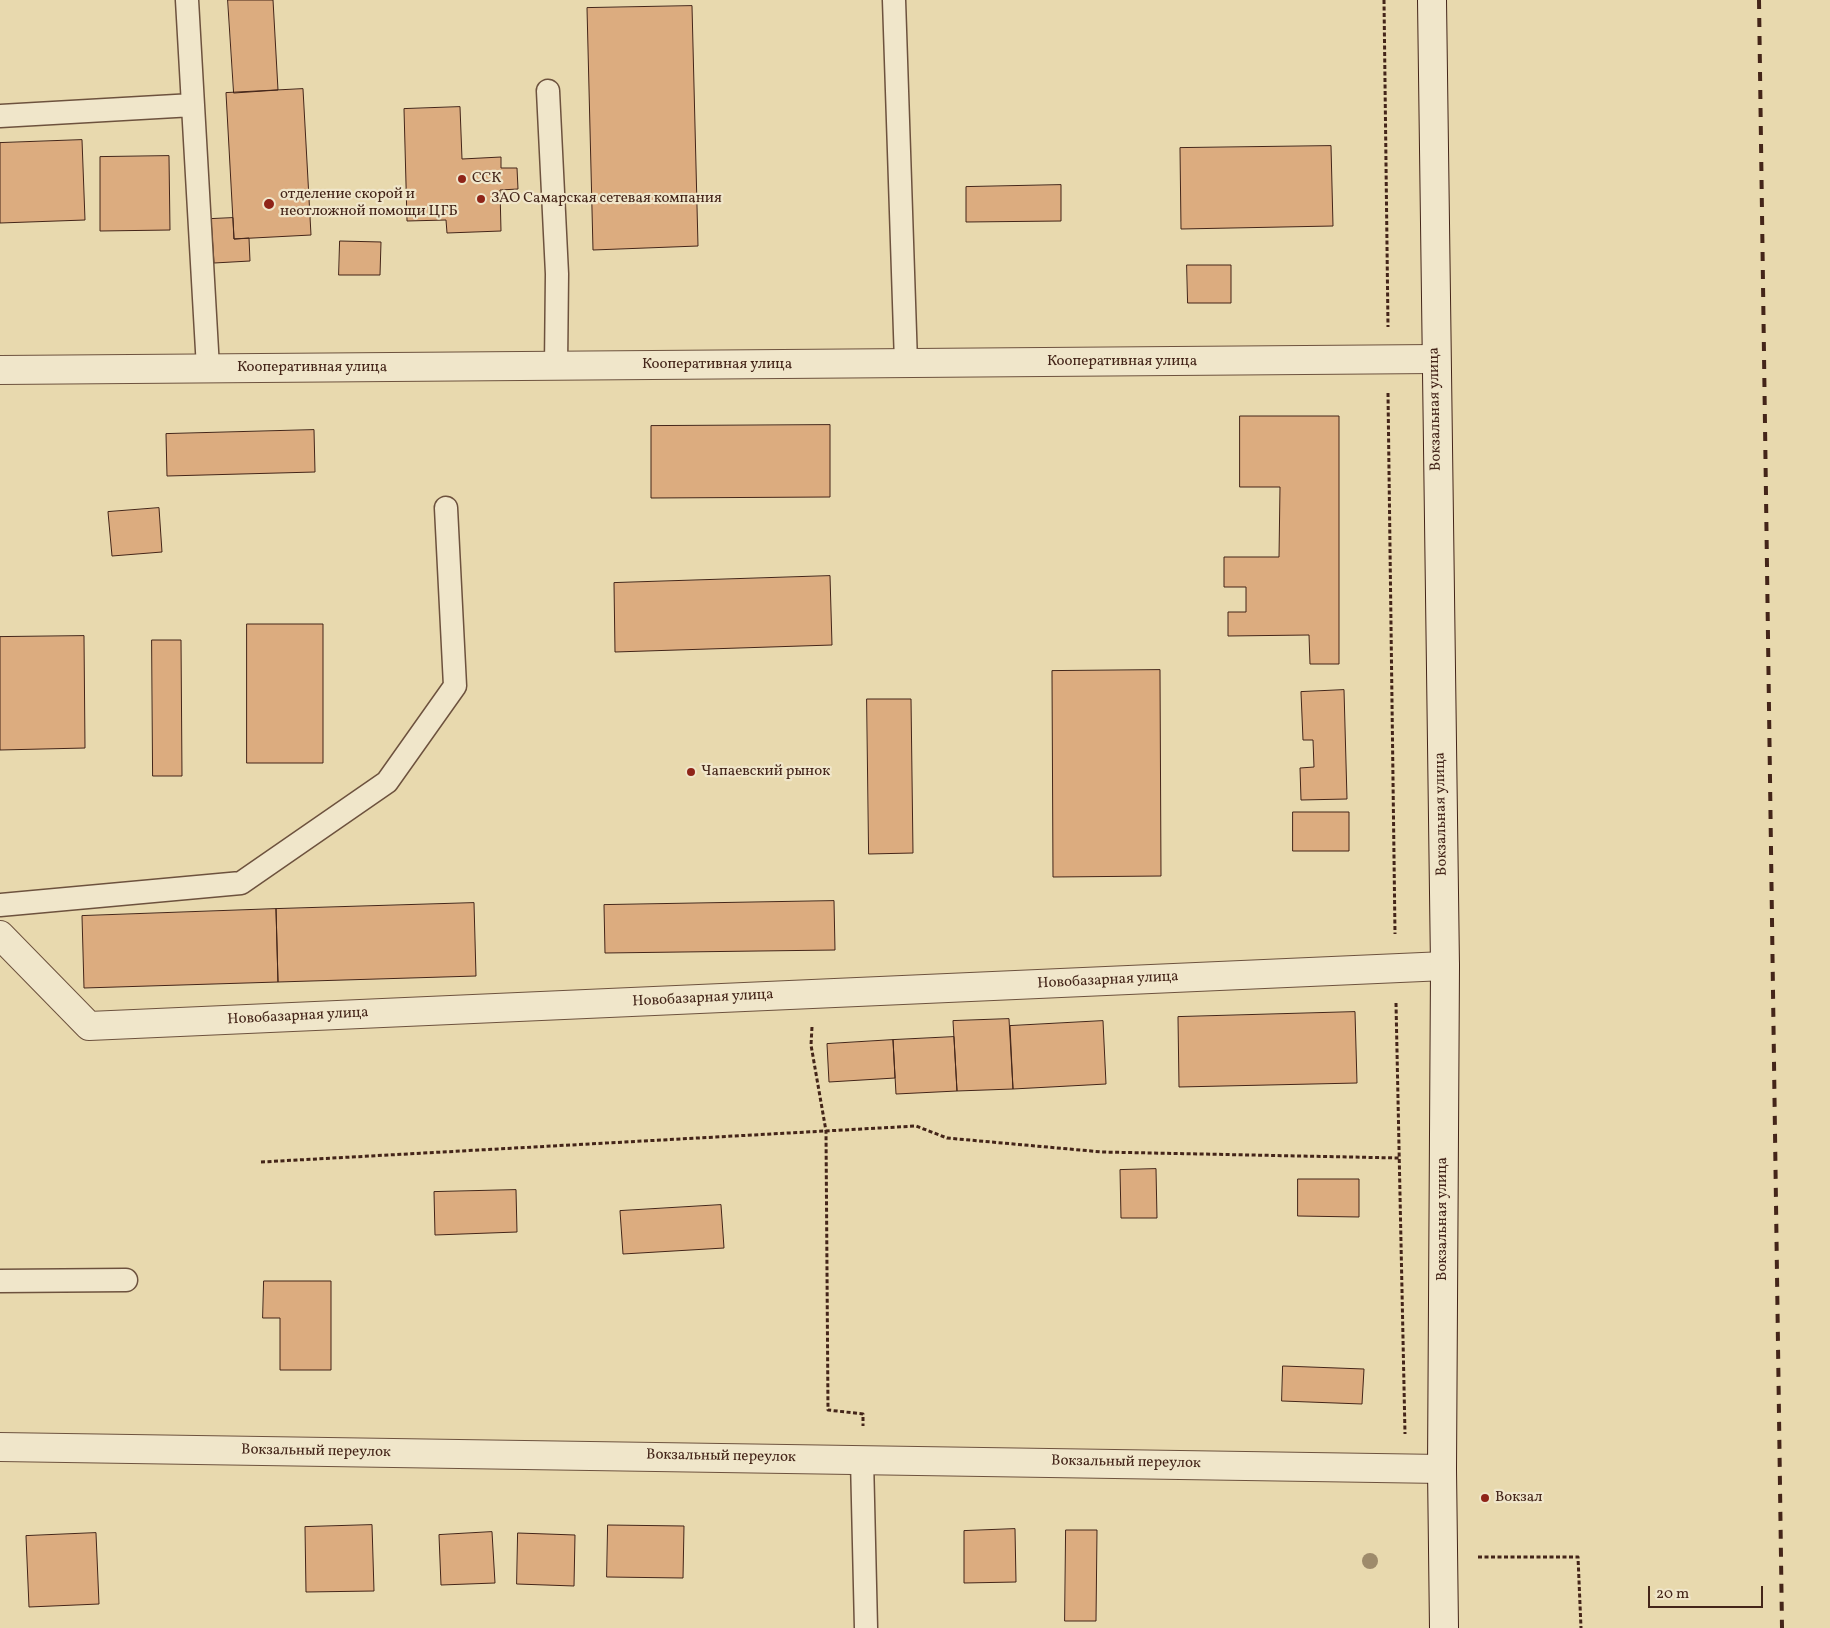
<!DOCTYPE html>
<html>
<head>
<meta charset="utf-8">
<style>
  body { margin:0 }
  #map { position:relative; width:1830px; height:1628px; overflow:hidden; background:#e8d9ae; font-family:Vollkorn,serif }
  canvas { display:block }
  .scale { position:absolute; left:1648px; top:1586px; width:115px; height:22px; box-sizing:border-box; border:2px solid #442519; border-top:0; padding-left:6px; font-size:15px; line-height:18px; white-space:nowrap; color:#442519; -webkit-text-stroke:4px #f0e6ca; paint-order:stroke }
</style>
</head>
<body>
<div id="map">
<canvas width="1830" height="1628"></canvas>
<div class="scale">20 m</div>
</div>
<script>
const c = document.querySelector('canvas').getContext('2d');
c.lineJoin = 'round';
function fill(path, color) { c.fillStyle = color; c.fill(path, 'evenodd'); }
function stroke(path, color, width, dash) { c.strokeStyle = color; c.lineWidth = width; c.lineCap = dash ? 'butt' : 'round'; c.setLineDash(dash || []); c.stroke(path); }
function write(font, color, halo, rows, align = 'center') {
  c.font = font + ' Vollkorn,serif'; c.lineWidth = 4.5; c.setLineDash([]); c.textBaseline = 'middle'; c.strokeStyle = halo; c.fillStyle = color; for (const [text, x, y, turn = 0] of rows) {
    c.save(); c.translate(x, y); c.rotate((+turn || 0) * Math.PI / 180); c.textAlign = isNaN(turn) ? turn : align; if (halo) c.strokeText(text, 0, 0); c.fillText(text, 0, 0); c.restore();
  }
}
const building = new Path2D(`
  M228 0H273L278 90 234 93Z
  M692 6 698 246 593 250 587 8Z
  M303 89 311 235 234 239 226 93Z
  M460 107 462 159 501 157V168H517L518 189 500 190 501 231 447 233 446 220 407 221 404 109Z
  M82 140 85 220 0 223V143Z
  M1331 146 1333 226 1181 229 1180 148Z
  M169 156 170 230 100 231V157Z
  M1061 185V221L966 222V187Z
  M233 218 234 239 249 238 250 261 214 263 211 219Z
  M340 241 381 242 380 275H339Z
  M1187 265H1231V303H1188Z
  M1240 416H1339V664H1310L1309 635 1228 636V612H1246V587H1224V557H1279L1280 487H1240Z
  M830 425V497L651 498V426Z
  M314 430 315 472 167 476 166 434Z
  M159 508 162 552 112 556 108 512Z
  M830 576 832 645 615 652 614 583Z
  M247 624H323V763H247Z
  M84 636 85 748 0 750V637Z
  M152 640H181L182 776H153Z
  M1160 670 1161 876 1053 877 1052 671Z
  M1344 690 1347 799 1301 800 1300 768 1314 767 1313 740H1303L1301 692Z
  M867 699H911L913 853 869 854Z
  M1293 812H1349V851H1293Z
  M834 901 835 950 605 953 604 905Z
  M474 903 476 976 278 982 276 909Z
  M276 909 278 982 84 988 82 916Z
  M1355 1012 1357 1083 1179 1087 1178 1017Z
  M1009 1019 1013 1089 957 1091 953 1021Z
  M1103 1021 1106 1084 1013 1089 1010 1026Z
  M954 1037 957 1091 896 1094 893 1040Z
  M893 1040 895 1078 829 1082 827 1044Z
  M1156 1169 1157 1218H1121L1120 1170Z
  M1298 1179H1359V1217L1298 1216Z
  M516 1190 517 1232 435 1235 434 1192Z
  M721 1205 724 1248 623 1254 620 1211Z
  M264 1281H331V1370H280V1318H263Z
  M1283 1366 1364 1369 1362 1404 1282 1401Z
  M372 1525 374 1591 306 1592 305 1527Z
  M608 1525 684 1526 683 1578 607 1577Z
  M1015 1529 1016 1582 964 1583V1531Z
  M1066 1530H1097L1096 1621H1065Z
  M492 1532 495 1583 441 1585 439 1535Z
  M96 1533 99 1604 29 1607 26 1536Z
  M518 1533 575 1535 574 1586 517 1584Z`);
const path = new Path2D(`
  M1384 0 1388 327
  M1388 393 1395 934
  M1396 1003 1405 1434
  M812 1027 811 1045 826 1131 828 1410 863 1414V1426
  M261 1162 916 1126 947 1138 1102 1152 1399 1158
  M1478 1557H1578L1581 1628`);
const lane = new Path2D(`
  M187 0 208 368
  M894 0 906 363
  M548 91 557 274 556 366
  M0 116 193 105
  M0 905 241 883 387 782 455 686 446 508
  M0 1281 126 1280
  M862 1459 866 1628`);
const street = new Path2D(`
  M0 370 1435 359
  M0 935 89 1026 1445 966
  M0 1447 1442 1469`);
const secondary = new Path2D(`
  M1432 0 1445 966 1442 1469 1444 1628`);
const rail = new Path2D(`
  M1759 0 1782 1628`);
const trees = [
  [1370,1561]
];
const markers = [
  [462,179,5,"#8f2418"],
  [481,199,5,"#8f2418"],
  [269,204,6,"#8f2418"],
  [691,772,5,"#8f2418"],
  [1485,1498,5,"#8f2418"]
];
const poiNames = [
  ["ССК",472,179],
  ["отделение скорой и",280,195],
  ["неотложной помощи ЦГБ",280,212],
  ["ЗАО Самарская сетевая компания",491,199],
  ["Чапаевский рынок",701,772],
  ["Вокзал",1495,1498]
];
const streetNames = [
  ["Кооперативная улица",1122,362],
  ["Кооперативная улица",717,365],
  ["Кооперативная улица",312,368],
  ["Вокзальная улица",1436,409,-91],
  ["Вокзальная улица",1442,814,-91],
  ["Новобазарная улица",1108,981,-3],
  ["Новобазарная улица",703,999,-3],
  ["Новобазарная улица",298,1017,-3],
  ["Вокзальная улица",1443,1219,-90],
  ["Вокзальный переулок",316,1452,1],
  ["Вокзальный переулок",721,1457,1],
  ["Вокзальный переулок",1126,1463,1]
];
fill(building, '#dcac7f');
stroke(building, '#442519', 1);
stroke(lane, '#6d523e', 25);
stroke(street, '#6d523e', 30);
stroke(secondary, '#442519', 30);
stroke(path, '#442519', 3, [4, 2.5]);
stroke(lane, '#f0e6ca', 22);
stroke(street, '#f0e6ca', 28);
stroke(secondary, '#f0e6ca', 28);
stroke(rail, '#442519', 4, [9, 9]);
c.fillStyle = '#9e8b6b';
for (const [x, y] of trees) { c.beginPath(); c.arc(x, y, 8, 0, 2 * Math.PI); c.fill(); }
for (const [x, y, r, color] of markers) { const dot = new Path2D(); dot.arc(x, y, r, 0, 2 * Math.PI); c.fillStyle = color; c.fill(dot); stroke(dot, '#f0e6ca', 2); }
write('15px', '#442519', '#f0e6ca', poiNames, 'left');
write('15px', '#442519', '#f0e6ca', streetNames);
</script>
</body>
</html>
